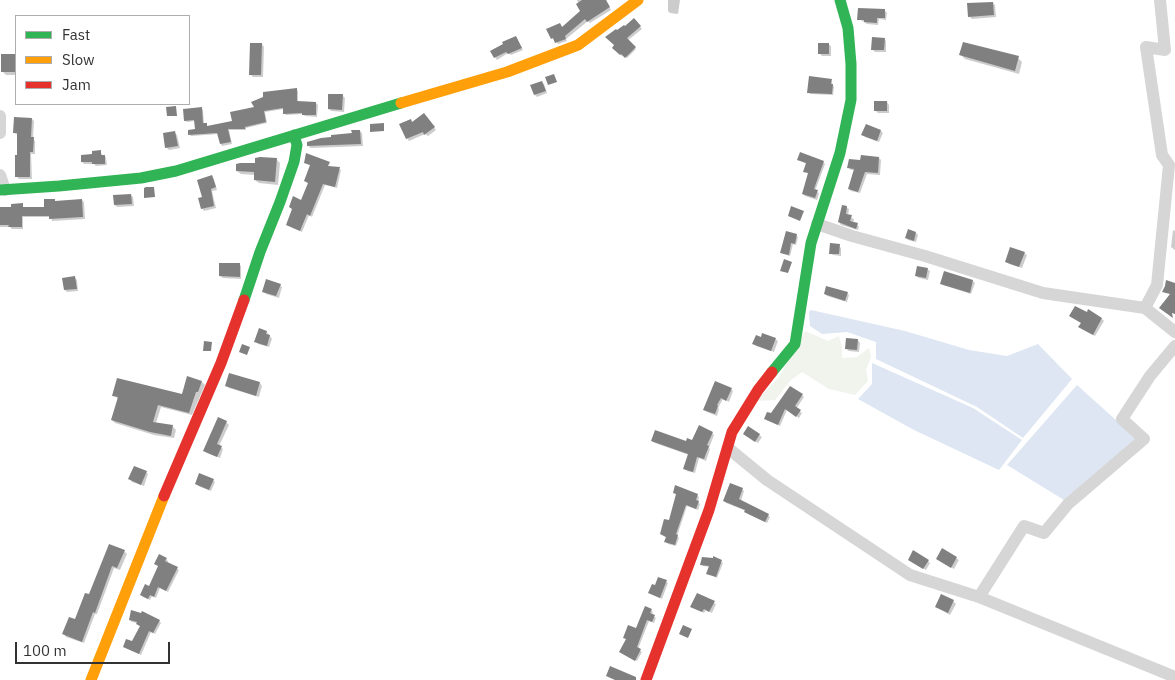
<!DOCTYPE html>
<html>
<head>
<meta charset="utf-8">
<style>
  body { margin:0 }
  #map { position:relative; width:1175px; height:680px; overflow:hidden; background:#fff; font-family:"IBM Plex Sans",sans-serif }
  canvas { display:block }
  .legend { position:absolute; left:15px; top:15px; width:175px; height:90px; box-sizing:border-box; background:#fff; border:1px solid #adadad; margin:0; padding:6px 9px; list-style:none; font-size:15px; color:#323232 }
  .legend li { display:flex; align-items:center; gap:10px; height:25px }
  .legend b { width:25px; border:1px solid #adadad }
  .scale { position:absolute; left:15px; top:642px; width:155px; height:22px; box-sizing:border-box; border:2px solid #323232; border-top:0; padding-left:6px; font-size:15px; line-height:18px; white-space:nowrap; color:#323232; -webkit-text-stroke:4px #fff; paint-order:stroke }
</style>
</head>
<body>
<div id="map">
<canvas width="1175" height="680"></canvas>
<ul class="legend">
<li><b style="height:6px;background:#30b455"></b>Fast</li>
<li><b style="height:6px;background:#ff9f0a"></b>Slow</li>
<li><b style="height:6px;background:#e5322d"></b>Jam</li>
</ul>
<div class="scale">100 m</div>
</div>
<script>
const c = document.querySelector('canvas').getContext('2d');
c.lineJoin = 'round';
function fill(path, color) { c.fillStyle = color; c.fill(path, 'evenodd'); }
function stroke(path, color, width, dash) { c.strokeStyle = color; c.lineWidth = width; c.lineCap = dash ? 'butt' : 'round'; c.setLineDash(dash || []); c.stroke(path); }
const green = new Path2D(`
  M805 331 828 341 839 336 842 347V358L857 357 869 348 871 357 866 370 868 381 855 395 829 389 802 372 791 380 775 400 756 401 779 377Z`);
const water = new Path2D(`
  M811 310 905 331 969 350 1007 356 1038 344 1072 379 1023 438 977 407 876 359V342L847 332 822 334 810 326 809 312Z
  M872 363 973 408 1022 440 999 470 914 430 858 399 872 384Z
  M1077 385 1137 439 1064 500 1007 465Z`);
const shadow = new Path2D(`
  M577 0H607L606 1 611 10 590 23 588 21 566 39 567 41 558 44 555 40H554L552 38 560 24 563 28 582 12Z
  M668 0H680L678 14 670 13 668 11Z
  M993 3 995 5 996 17 972 19 969 16Z
  M885 11 887 13 886 20 879 19 878 25 867 24 859 19Z
  M634 19 642 29 627 41 636 49 627 58 623 54 622 56 613 48Z
  M516 37 523 50 511 55 508 53 497 60 491 51Z
  M884 39 886 41V52H875L872 49Z
  M262 44 264 47 263 77H253L250 74Z
  M828 44 831 46V56H822L820 54Z
  M2 55H16V75H6L2 71Z
  M961 55 1018 58 1022 62 1019 74 965 59Z
  M831 81 834 87 833 95 810 94 809 92Z
  M541 82 544 84 547 93 537 97 535 95Z
  M296 89 298 91V103H316L318 105 317 117 305 116 303 114 286 115 284 113V109L265 112 267 123 246 128V130H229L232 144 222 146 221 144 219 134 191 136 190 135 196 130 195 121 187 122 185 121 201 109 203 110 204 124H206L208 127 233 121 255 108Z
  M342 95 345 98 344 112 331 111 329 109Z
  M887 102 889 105V113H878L876 111Z
  M427 117 436 130 428 136 425 134 409 141 407 138 413 123Z
  M32 119 34 121 33 139 35 141V154H31L32 179H19L17 177 18 135 14 133Z
  M360 131 362 133 363 146 311 148 308 146 353 134Z
  M881 131 883 133 879 142 865 137 863 134Z
  M175 133 177 135 180 148 169 150 167 148 164 134Z
  M100 152 102 154V156H105L106 158 107 165 96 166 94 164H84L82 162Z
  M307 155 326 172H328L330 164V168L339 169 341 170 337 188 325 185 312 217 309 215 302 232 289 226 310 184 306 181 312 166 305 163Z
  M879 158 881 160 880 175 867 174 860 193 851 191 849 189 855 170H851L849 168 861 162Z
  M276 159 280 163 278 185 259 183 255 180V175L241 174 237 171Z
  M799 159 823 162 825 164 815 191 819 193 817 200 805 196 803 194 809 174 805 171 807 164 801 161Z
  M212 176 214 179 217 190 212 191 216 208 204 211 202 208 204 198Z
  M131 195 133 197 134 206 117 207 115 205Z
  M82 200 84 202 85 219 52 221 51 217H23V229H12L10 227H0V208H12L22 205 24 208H45L56 202Z
  M846 207 849 209 848 216 854 219 853 223 857 224 859 227 858 230 841 225 839 222Z
  M1173 230 1175 231V250L1171 247Z
  M916 233 918 235 916 242 908 240 906 238Z
  M796 235 798 237 796 245 793 244 790 256 783 254 781 252Z
  M839 246 841 248V256L833 255 831 254Z
  M1024 253 1027 255 1022 268 1009 264 1006 261Z
  M239 264 241 266V279L223 278 220 276Z
  M927 269 930 271 928 280 919 278 916 276Z
  M75 278 77 280 78 291 67 292 65 290Z
  M973 281 975 283 971 294 943 285 941 283Z
  M280 285 282 287 279 298 266 294 264 291Z
  M847 293 849 295 847 302 827 296 825 294Z
  M1071 316 1102 319 1104 321 1095 336 1082 329V323Z
  M260 330 267 332 272 339 269 347 258 344 256 341Z
  M775 339 778 341 774 352 756 346 754 343Z
  M858 340 860 343 859 352 849 351 846 348Z
  M230 374 260 383 262 386 259 397 229 388 226 386Z
  M188 378 202 382 205 385 192 415 161 407 156 423 172 426 176 430 174 438 154 435 115 423 112 420 118 399 114 395H182Z
  M731 389 733 391 729 402 723 399 718 408 719 409 717 416 707 412 705 410Z
  M802 395 804 397 796 409 802 413 799 418 787 410 780 426 767 420 771 415Z
  M226 422 229 425 219 446 223 449 220 458 207 453 205 451Z
  M712 433 714 435 709 448 710 449 706 461 699 458 695 473 687 471 685 468 689 455 655 443 652 441H693Z
  M759 435 762 437 758 443 747 436Z
  M146 472 148 474 144 486 132 482 130 479Z
  M213 480 215 482 211 491 198 486 196 484Z
  M742 489 744 491 741 501 768 515 770 517 767 523 748 514 746 511 726 503 724 501Z
  M674 492 697 495 699 497 698 502 700 504 698 510 687 506 677 536 679 538 676 546 668 544 666 542 667 538 661 534 670 522 678 495Z
  M110 546 124 551 127 554 120 570 114 568 97 614H95L84 643 66 637 64 634 76 620 90 596Z
  M714 558 723 563 717 578 708 573 710 567 703 566 702 565Z
  M956 558 959 560 954 569 937 559Z
  M166 559 168 561 167 563 179 570 168 592 160 588 156 598 152 596 150 600 143 597 141 595 150 587Z
  M928 561 930 563 926 570 912 562Z
  M666 582 668 583 662 599 651 594 656 587Z
  M697 595 716 604 712 613 706 610 704 613 692 607Z
  M953 601 956 604 950 615 936 607Z
  M651 610 653 612 652 615 656 618 654 623 649 621 638 649 642 652 637 661 620 652Z
  M130 620 159 621 161 623 155 634 151 632 141 655 124 647 132 643 141 627 137 624 138 623 132 622Z`);
const building = new Path2D(`
  M582 0H606L610 7 587 22 585 19 565 36 566 39 555 43 553 38 551 39 546 29 560 23 562 27 580 11 576 4Z
  M993 2 994 15 968 17 967 3Z
  M858 8 885 9V18H877V23L864 22V20H857Z
  M634 18 641 26 627 38 636 47 625 58 621 54 620 55 612 48 614 45 605 37 616 29 617 30 624 25 625 26Z
  M516 36 522 48 508 54 506 52 494 58 490 51 503 44 502 42Z
  M872 37 885 38 884 50H871Z
  M963 42 1019 56 1015 71 959 55Z
  M250 43H262L261 75H249Z
  M818 43H829V54H818Z
  M1 54H16V72H1Z
  M554 74 557 82 548 85 545 77Z
  M809 76 832 79 831 84H833L832 94 807 93Z
  M542 81 546 91 534 95 530 85Z
  M297 88V101L316 102V115H302V113L283 114V108L264 111 266 122 245 127V129H228L231 142 220 144 217 133 188 135V130L195 129 194 120 184 121 183 109 202 107 203 123H207V126L232 121 230 112 254 107 251 102 263 97V92Z
  M328 94H343L342 110 328 109Z
  M874 101H887V111H874Z
  M176 106 177 116H167L166 107Z
  M424 113 435 127 424 135 423 132 406 139 399 124 411 119 412 122Z
  M14 117 32 118 31 137H34L33 152H30V177H15V155H17V133H13Z
  M384 123V131L370 132V124Z
  M866 124 881 130 877 141 861 135Z
  M351 130H360L361 144 307 146V142L321 138 331 137V135L352 133Z
  M175 131 178 146 165 148 163 133Z
  M101 150V155H105V164H92V162H81V155L92 154V151Z
  M800 152 824 161 814 189 818 190 815 198 802 194 808 173 803 172 806 163 797 160Z
  M306 153 330 162 328 166 340 167 335 187 323 184 310 216 307 214 300 231 286 225 292 209 289 207 293 196 301 200 308 183 304 181 310 165 304 163Z
  M861 155 879 157 878 173 865 172 858 192 848 189 854 169 847 168 849 159 860 160Z
  M260 157 277 158 275 182 254 180V172L236 171V164L240 163H255V158Z
  M212 175 216 187 211 189 214 206 201 209 198 198 202 197 197 180Z
  M146 187H154L155 197 144 198V188Z
  M131 194 132 204 114 205 113 195Z
  M44 199H55V201L82 199 83 217 49 219V216H22V227H8L9 225H0V207H11V204L23 203V207H44Z
  M842 205 847 206 846 214 852 215 850 221 858 223 856 229 838 222Z
  M791 206 804 211 800 221 788 216Z
  M908 229 916 232 914 241 905 238Z
  M786 231 797 234 795 244 791 243 789 255 780 253Z
  M830 243 840 244 839 254H829Z
  M1010 247 1025 252 1019 267 1005 262Z
  M784 259 792 262 788 273 780 271Z
  M219 263H240V277L219 276Z
  M917 266 928 268 926 278 915 276Z
  M944 271 973 280 970 293 940 284Z
  M75 276 77 289 64 290 62 278Z
  M266 279 281 284 276 296 262 292Z
  M1166 280 1175 283V314L1172 313 1173 318 1159 308 1170 294 1162 292 1165 286Z
  M826 286 848 292 845 301 824 294Z
  M1075 306 1087 312 1088 309 1102 318 1093 335 1078 327 1081 323 1069 316Z
  M259 328 267 331 266 334 270 335 267 346 254 342Z
  M762 333 776 338 771 351 752 344 756 335 761 337Z
  M846 338 858 339 857 350 845 349Z
  M204 341 212 342 211 351H203Z
  M242 344 250 347 247 355 239 352Z
  M229 373 260 382 256 396 225 386Z
  M187 376 202 381 198 392H196L189 413 158 405 153 422 173 425 171 436 150 432 111 420 118 397 112 396 117 378 182 394Z
  M715 381 732 388 726 401 721 398 717 405 718 406 715 414 703 410Z
  M790 386 803 394 795 406 801 410 796 417 785 409 778 425 764 419 767 412 771 413Z
  M218 417 227 421 217 444 222 446 217 457 203 451Z
  M699 425 713 432 707 445 709 446 704 459 697 457 693 472 683 469 688 454 651 441 655 430 686 441 687 438 692 440Z
  M748 426 760 434 755 442 743 434Z
  M134 466 147 471 141 485 128 479Z
  M199 473 214 479 209 490 195 484Z
  M730 483 743 488 739 499 769 514 765 522 744 512 745 510 723 501Z
  M675 485 698 494 696 500 693 499 699 501 696 509 686 505 676 534 678 535 675 545 664 542 666 537 660 534 664 519 669 520 676 494 673 493Z
  M109 544 125 550 117 568 112 566 95 613 93 612 82 642 62 634 69 617 75 619 85 593 89 594Z
  M942 548 957 557 951 568 936 559Z
  M913 550 929 560 923 569 908 560Z
  M159 554 167 558 165 561 178 567 166 591 158 587 154 597 150 595 148 599 140 595 145 584 149 586 158 566 154 564Z
  M713 556 722 560 716 577 706 574 709 566 700 565 702 557 713 558Z
  M658 577 667 580 660 598 648 593 652 584 655 585Z
  M697 593 715 601 709 612 704 609 702 612 690 607Z
  M941 594 954 600 948 613 935 607Z
  M645 606 652 609 650 613 655 615 652 622 647 620 637 647 641 649 635 661 619 652 626 639 623 638 628 625 636 628Z
  M131 610 141 613 142 611 160 620 153 633 149 631 139 654 123 647 126 639 132 641 140 626 136 624 137 622 129 620Z
  M683 625 692 629 688 638 679 634Z
  M610 666 636 677V680H615L606 676Z`);
const street = new Path2D(`
  M0 116V133
  M0 175 5 190
  M817 224 852 236 925 256 1043 293 1145 308 1175 332
  M1145 308 1157 285 1169 165 1162 155 1146 47 1165 50 1160 0
  M728 448 767 480 910 575 979 597 1175 677
  M979 597 1024 526 1044 533 1068 504 1144 439 1122 419 1150 376 1175 346`);
const fast = new Path2D(`
  M0 190 59 186 141 178 176 171 401 103
  M244 300 260 252 280 202 294 162 297 145 294 135
  M772 372 795 344 811 243 840 153 851 100V64L848 28 840 0`);
const slow = new Path2D(`
  M401 103 507 72 578 45 638 0
  M91 680 164 496`);
const jam = new Path2D(`
  M164 496 221 363 244 300
  M646 680 709 510 732 432 758 390 772 372`);
fill(green, '#f0f4ed');
fill(water, '#dde6f2');
fill(shadow, '#0003');
fill(building, '#808080');
stroke(street, '#d6d6d6', 12);
stroke(fast, '#30b455', 11);
stroke(slow, '#ff9f0a', 11);
stroke(jam, '#e5322d', 11);
</script>
</body>
</html>
